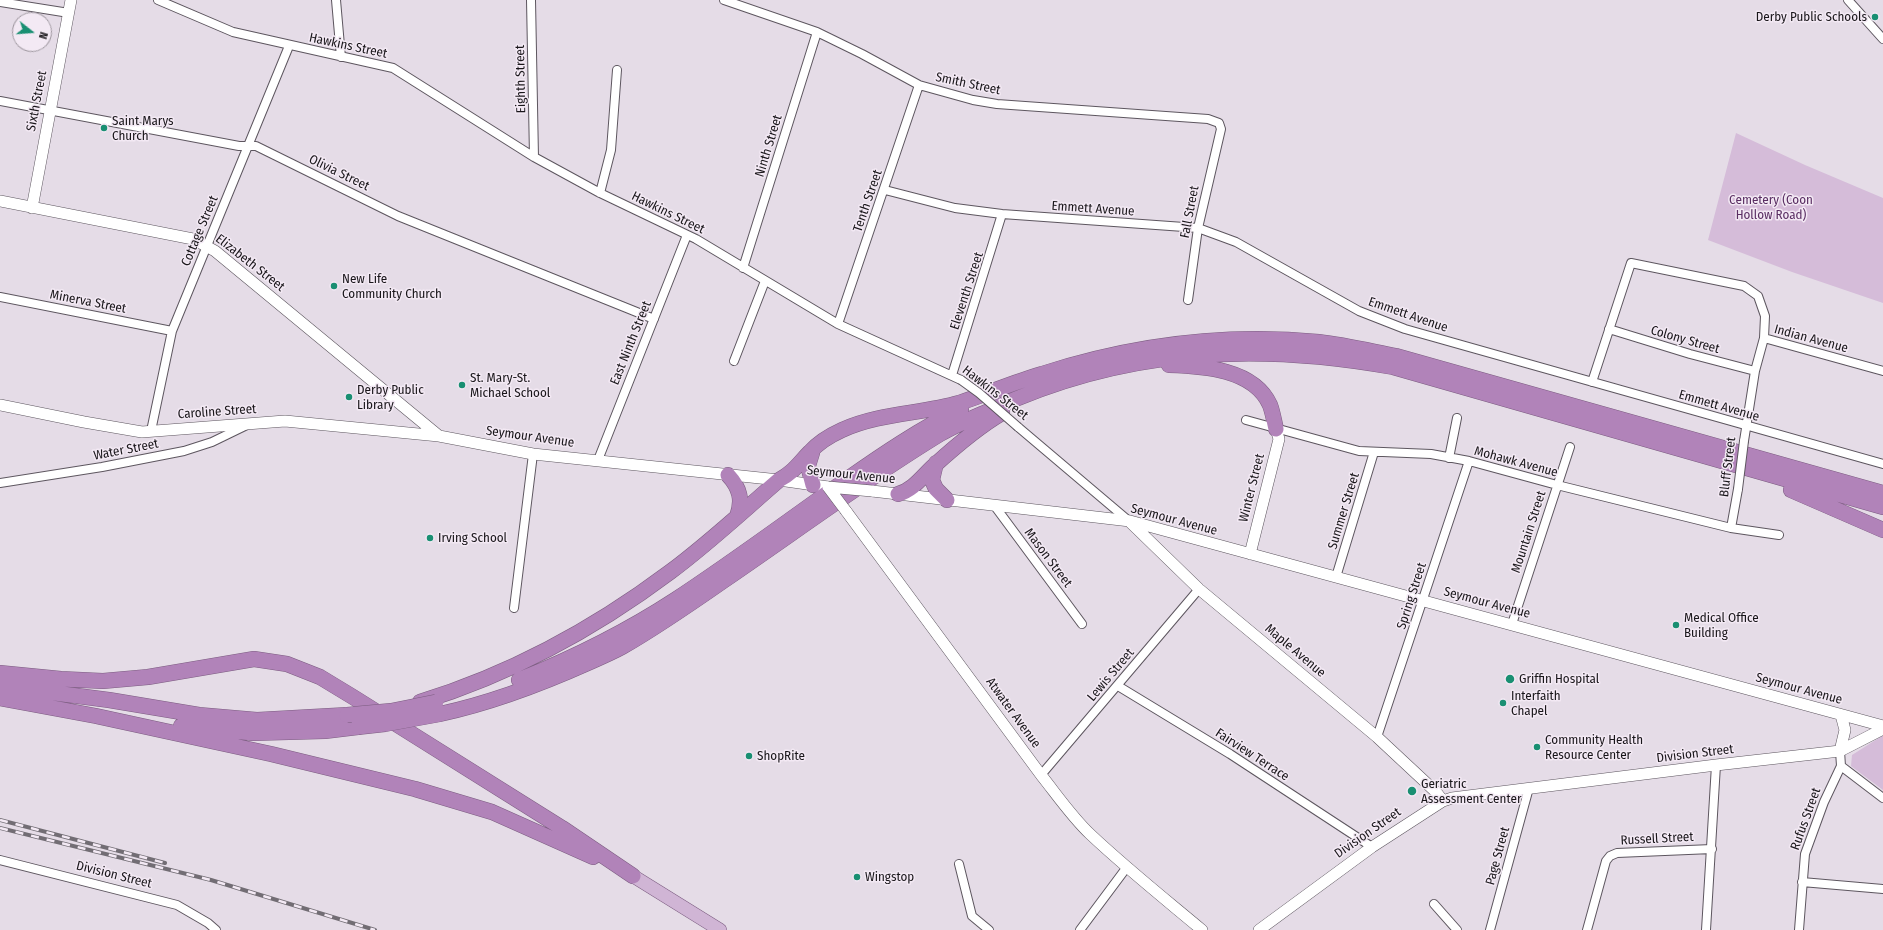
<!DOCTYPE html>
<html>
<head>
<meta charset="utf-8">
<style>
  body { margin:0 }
  #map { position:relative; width:1883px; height:930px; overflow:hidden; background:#e5dce7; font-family:"Fira Sans Condensed",sans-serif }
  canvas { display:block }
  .north { position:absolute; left:12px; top:12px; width:40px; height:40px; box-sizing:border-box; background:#f3e9f4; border:1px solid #9c959d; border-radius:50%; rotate:107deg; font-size:11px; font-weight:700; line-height:16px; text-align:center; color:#19161a }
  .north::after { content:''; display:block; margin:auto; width:14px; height:18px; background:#198f72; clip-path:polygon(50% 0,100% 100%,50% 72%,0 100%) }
</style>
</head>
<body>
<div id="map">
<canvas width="1883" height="930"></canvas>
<div class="north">N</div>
</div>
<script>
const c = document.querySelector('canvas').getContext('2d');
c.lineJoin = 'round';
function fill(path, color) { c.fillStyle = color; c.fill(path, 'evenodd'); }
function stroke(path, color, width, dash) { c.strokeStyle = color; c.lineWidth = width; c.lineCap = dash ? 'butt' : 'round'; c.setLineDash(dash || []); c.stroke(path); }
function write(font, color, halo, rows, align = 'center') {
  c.font = font + ' "Fira Sans Condensed",sans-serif'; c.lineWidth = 3; c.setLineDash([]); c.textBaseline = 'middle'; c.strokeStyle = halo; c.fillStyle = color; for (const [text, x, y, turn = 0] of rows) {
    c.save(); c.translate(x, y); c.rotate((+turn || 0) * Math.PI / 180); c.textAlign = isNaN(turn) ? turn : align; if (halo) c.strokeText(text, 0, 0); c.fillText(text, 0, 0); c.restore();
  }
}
const green = new Path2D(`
  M1736 133 1805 165 1883 198V303L1792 272 1708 240Z
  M1882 736H1883V790L1851 766 1852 755Z`);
const street = new Path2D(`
  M158 0 233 32 393 68 534 157 600 193 696 239 838 324 961 380
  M336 0 341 57
  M531 0 534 157
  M724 0 817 32 862 54 919 85 973 100 997 104 1208 119 1219 123 1221 129 1198 228 1188 300
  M1848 0 1883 39
  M0 2 69 13
  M0 101 239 146H256L398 216 654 319
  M885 190 955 208 1002 214 1198 228 1236 242 1359 311 1405 329 1883 464
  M600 193 611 150 617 70
  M743 268 817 32
  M0 297 172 331
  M838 324 919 85
  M1609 329 1690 354 1755 371
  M734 361 765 281
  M952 375 1002 214
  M1592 382 1631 263 1744 286 1758 296 1765 316 1764 338 1883 371
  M1246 420 1359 451 1431 454 1469 461 1557 485 1731 528 1779 535
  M1018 427 1129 521
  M151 431 172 331 289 46
  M1744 441 1755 371 1764 338
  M1449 458 1457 418
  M598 460 687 235
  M0 483 102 467 184 451 212 442 247 425
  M994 505 1082 624
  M1731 528 1738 489
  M1336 577 1374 452
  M514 608 533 454
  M1512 624 1570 447
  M1118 686 1230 754 1372 847
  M1377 737 1469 461
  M1840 751 1841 766 1883 798
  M1041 775 1199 589
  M0 860 177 905 208 923 216 930
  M959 864 972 916 989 930
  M1802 882 1883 889
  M1434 904 1457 930
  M1080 930 1127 867
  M1490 930 1529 788
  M1587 930 1606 861 1610 856 1617 853 1712 849
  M1706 930 1716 765
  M1799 930 1805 854 1824 802 1841 766`);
const secondary = new Path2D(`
  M0 201 193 239 215 251 439 436
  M32 208 71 0
  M0 405 84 422 142 432 285 421 439 436 533 454 779 480 828 487
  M872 491 1130 521 1883 726
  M846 511 1041 775C1057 795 1072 817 1090 834 1126 868 1165 899 1202 930
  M1131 523 1199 589 1377 737 1436 792 1443 801
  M1250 554 1279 439 1276 429
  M1840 751 1845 730 1841 715
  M1259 930 1372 847 1443 801 1452 798 1716 765 1840 751 1883 729`);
const primary = new Path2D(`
  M633 876 720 930`);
const highway = new Path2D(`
  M1169 365C1203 366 1254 369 1270 405 1273 413 1274 421 1276 429
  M812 453 808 466 813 485
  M936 463 932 480 936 489 947 500
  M728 475C740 488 743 500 737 517
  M1791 490 1883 530
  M898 494C914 490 924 474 936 464 957 445 978 427 1002 413
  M0 673 61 679 103 681 148 677 254 659 287 664 320 677 353 697 562 828 633 876
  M519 680C573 658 626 632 675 600 733 562 789 520 846 480 883 454 920 429 961 409
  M0 686 109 700 199 715 257 720 347 715
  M0 698 96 716 271 754 415 789 492 812 593 857
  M420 702C511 674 594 629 670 572 708 544 743 511 779 480 794 472 799 463 810 452 818 443 831 435 842 430 879 413 921 414 959 403 987 394 1014 382 1042 374 1132 345 1225 333 1319 342 1345 345 1370 351 1396 356L1883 493
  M440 714C491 703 541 684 588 663 599 658 611 653 622 647 657 627 690 604 723 581 795 532 866 479 940 434 957 424 975 417 993 409 1122 349 1254 342 1393 367L1883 507
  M181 726 253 733 325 731 358 727`);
const rail = new Path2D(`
  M0 820 165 863
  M0 828 211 880 375 930`);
const streetBridge = new Path2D(`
  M961 380 979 393 1018 427
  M1738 489 1744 441`);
const secondaryBridge = new Path2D(`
  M828 487 872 491
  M828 487 846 511`);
const highwayBridge = new Path2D(`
  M347 715 391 711 436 702
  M358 727 385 724 440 714`);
const markers = [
  [1875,17,4,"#198f72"],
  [104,128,4,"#198f72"],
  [334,286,4,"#198f72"],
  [462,385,4,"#198f72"],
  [349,397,4,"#198f72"],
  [430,538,4,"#198f72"],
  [1676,625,4,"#198f72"],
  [1510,679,5,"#198f72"],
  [1503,703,4,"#198f72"],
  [1537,747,4,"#198f72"],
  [749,756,4,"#198f72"],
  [1412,791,5,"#198f72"],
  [857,877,4,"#198f72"]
];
const poiNames = [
  ["Derby Public Schools",1867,17,"right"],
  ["Saint Marys",112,121],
  ["Church",112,136],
  ["New Life",342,279],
  ["Community Church",342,294],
  ["St. Mary-St.",470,378],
  ["Michael School",470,393],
  ["Derby Public",357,390],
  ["Library",357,405],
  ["Irving School",438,538],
  ["Medical Office",1684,618],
  ["Building",1684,633],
  ["Griffin Hospital",1519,679],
  ["Interfaith",1511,696],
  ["Chapel",1511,711],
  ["Community Health",1545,740],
  ["Resource Center",1545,755],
  ["ShopRite",757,756],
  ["Geriatric",1421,784],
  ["Assessment Center",1421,799],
  ["Wingstop",865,877]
];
const streetNames = [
  ["Hawkins Street",348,46,12],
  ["Eighth Street",521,79,-91],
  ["Smith Street",968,84,12],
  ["Sixth Street",37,101,-79],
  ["Ninth Street",769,146,-73],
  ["Olivia Street",339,173,26],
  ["Tenth Street",868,201,-71],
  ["Emmett Avenue",1093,209,4],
  ["Fall Street",1190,212,-79],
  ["Hawkins Street",668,213,26],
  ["Cottage Street",200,231,-67],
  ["Elizabeth Street",250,263,38],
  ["Eleventh Street",967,291,-72],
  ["Minerva Street",88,302,11],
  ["Emmett Avenue",1408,315,19],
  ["Indian Avenue",1811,339,15],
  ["Colony Street",1685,340,16],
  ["East Ninth Street",631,343,-68],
  ["Hawkins Street",995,393,38],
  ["Emmett Avenue",1719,406,16],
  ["Caroline Street",217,412,-4],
  ["Seymour Avenue",530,437,8],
  ["Water Street",126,450,-11],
  ["Mohawk Avenue",1516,462,15],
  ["Bluff Street",1728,467,-83],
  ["Seymour Avenue",851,475,6],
  ["Winter Street",1252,488,-76],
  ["Summer Street",1344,511,-73],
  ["Seymour Avenue",1174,520,15],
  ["Mountain Street",1529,532,-72],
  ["Mason Street",1048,558,53],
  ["Spring Street",1412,596,-72],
  ["Seymour Avenue",1487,603,15],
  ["Maple Avenue",1295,651,40],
  ["Lewis Street",1111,675,-50],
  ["Seymour Avenue",1799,689,15],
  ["Atwater Avenue",1013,713,54],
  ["Division Street",1695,754,-7],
  ["Fairview Terrace",1252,755,33],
  ["Rufus Street",1806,819,-70],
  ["Division Street",1368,833,-35],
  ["Russell Street",1657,839,-3],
  ["Page Street",1498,856,-75],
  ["Division Street",114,875,14]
];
const parkNames = [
  ["Cemetery (Coon",1771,200],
  ["Hollow Road)",1771,215]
];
fill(green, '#d5bcd9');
stroke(street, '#5d565f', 10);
stroke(secondary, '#5d565f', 12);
stroke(primary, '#7c5d81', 14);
stroke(highway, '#7c5d81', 16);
stroke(street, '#fff', 8);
stroke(secondary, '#fff', 11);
stroke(primary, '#d0b5d5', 13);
stroke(highway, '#b183b9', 15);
stroke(rail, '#726d74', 4);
stroke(rail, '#f3e9f4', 2.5, [8]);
stroke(streetBridge, '#5d565f', 10, []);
stroke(secondaryBridge, '#5d565f', 12, []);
stroke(highwayBridge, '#7c5d81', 16, []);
stroke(streetBridge, '#fff', 8);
stroke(secondaryBridge, '#fff', 11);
stroke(highwayBridge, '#b183b9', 15);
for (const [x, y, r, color] of markers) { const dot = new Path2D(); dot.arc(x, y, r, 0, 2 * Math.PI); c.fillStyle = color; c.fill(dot); stroke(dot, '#f3e9f4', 1.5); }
write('13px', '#19161a', '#f3e9f4', poiNames, 'left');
write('13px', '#19161a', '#f3e9f4', streetNames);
write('13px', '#5a2e63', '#f3e9f4', parkNames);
</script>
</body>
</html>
